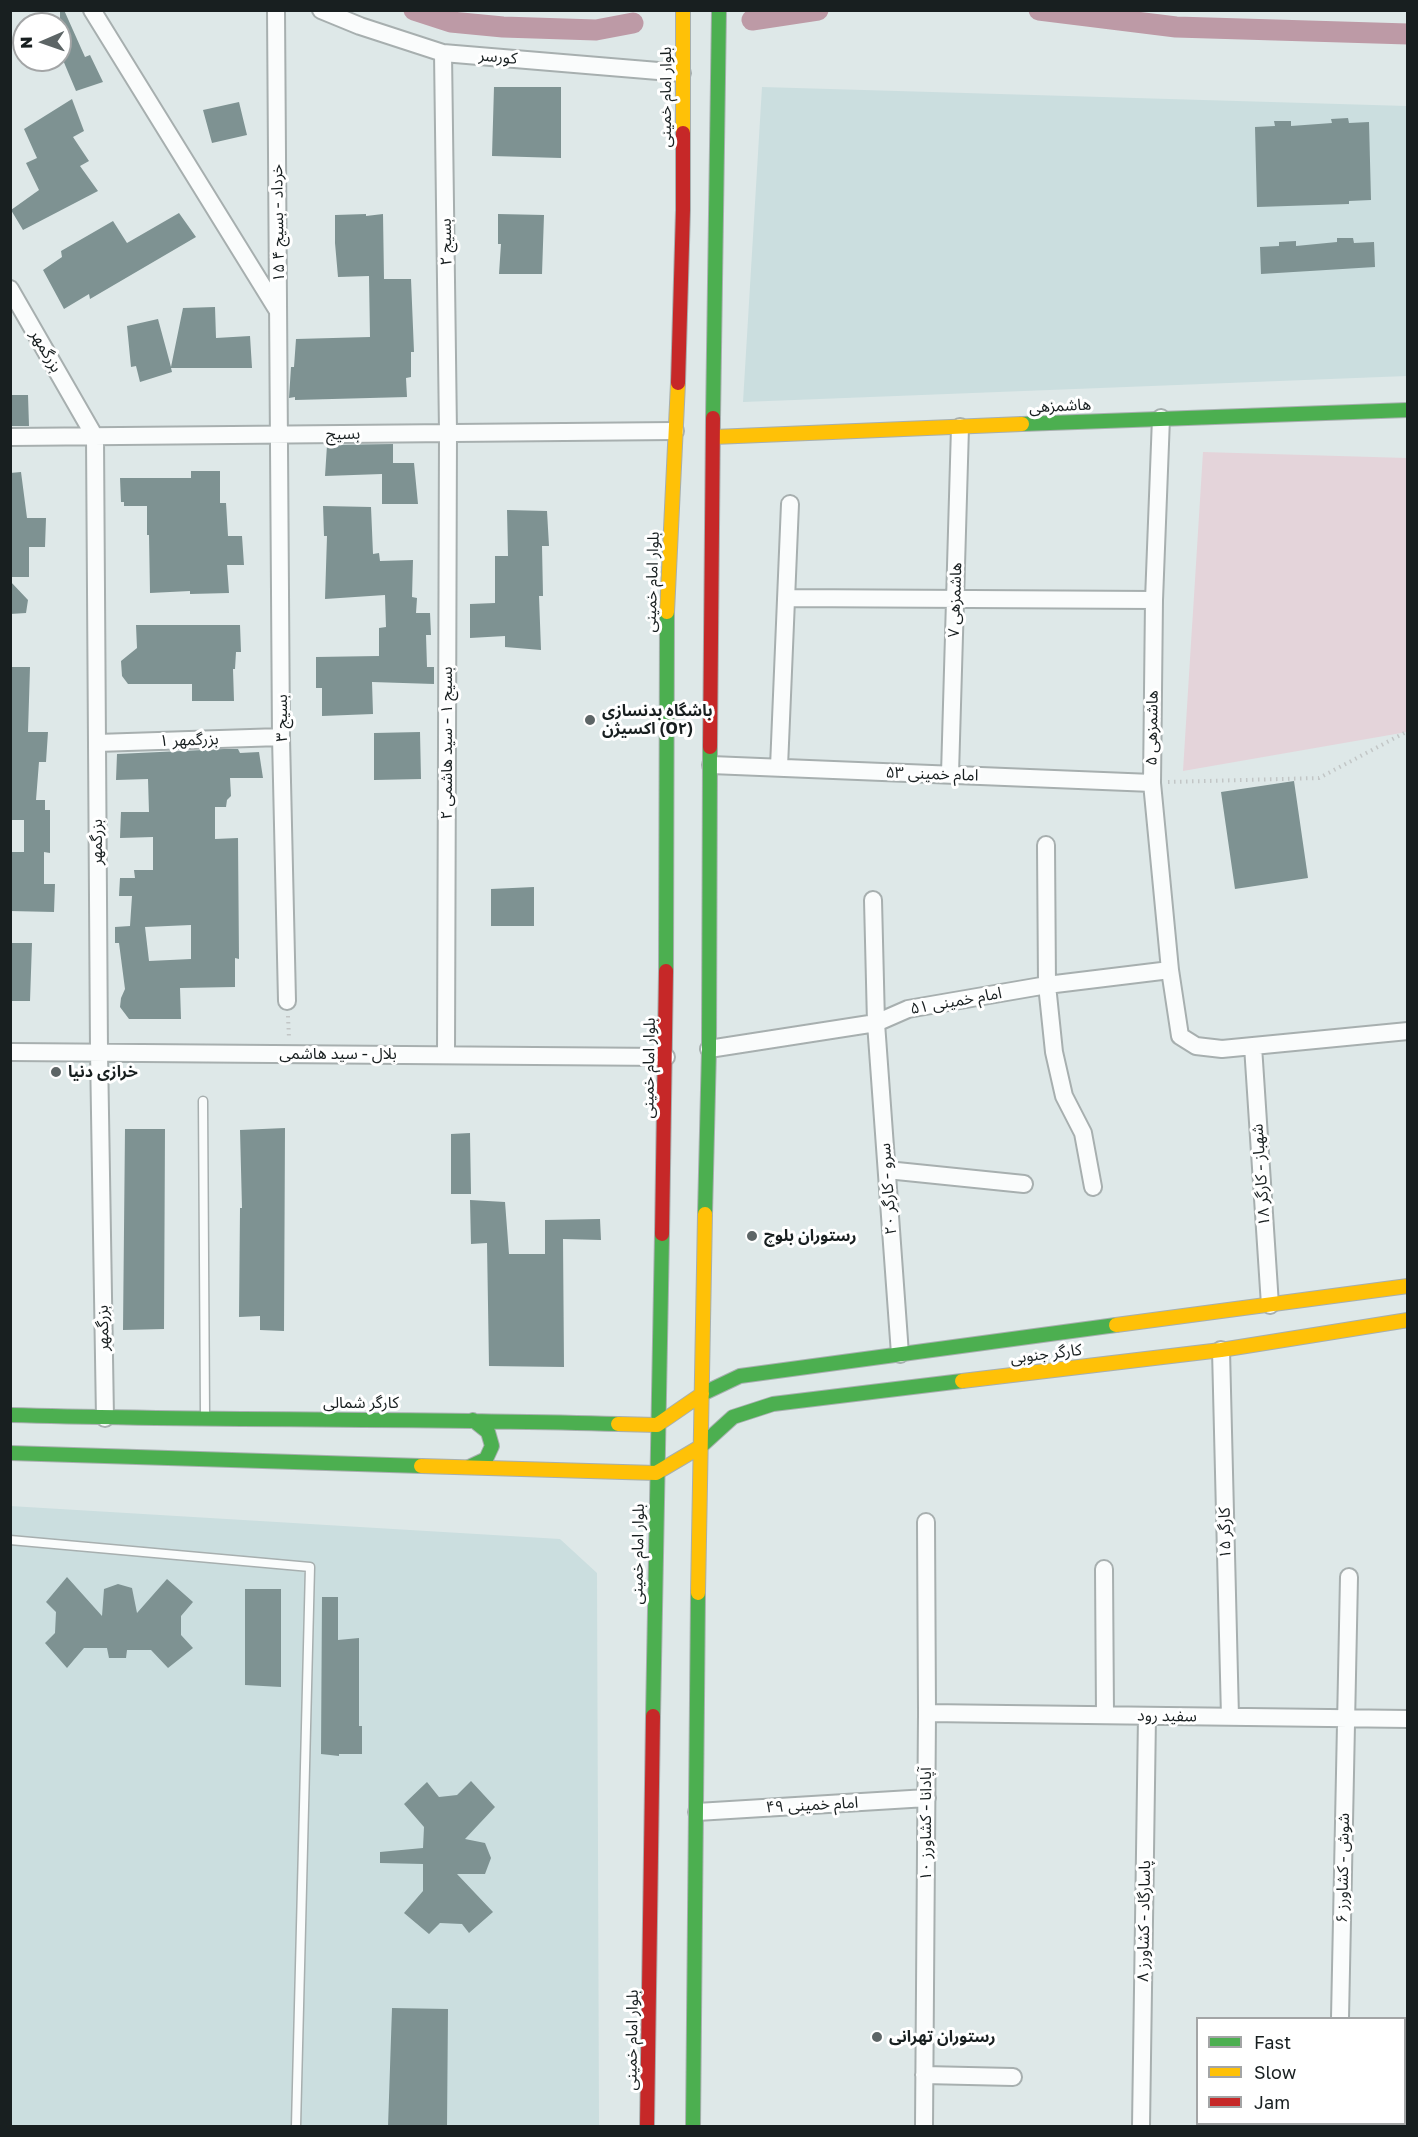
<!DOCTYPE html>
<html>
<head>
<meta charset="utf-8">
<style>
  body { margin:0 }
  #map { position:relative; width:1418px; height:2137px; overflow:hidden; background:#dee8e8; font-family:"Golos Text",sans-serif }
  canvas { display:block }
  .frame { position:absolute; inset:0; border:12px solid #181f20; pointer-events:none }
  .legend { position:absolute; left:1196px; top:2017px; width:210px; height:108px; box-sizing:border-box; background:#fff; border:2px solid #a3a5a6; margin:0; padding:8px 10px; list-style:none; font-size:18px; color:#181f20 }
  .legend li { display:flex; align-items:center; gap:12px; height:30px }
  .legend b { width:30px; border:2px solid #a3a5a6 }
  .north { position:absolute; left:12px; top:12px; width:60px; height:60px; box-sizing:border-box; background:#fff; border:2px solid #a3a5a6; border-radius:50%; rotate:268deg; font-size:16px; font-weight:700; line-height:24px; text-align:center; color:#181f20 }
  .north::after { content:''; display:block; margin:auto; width:21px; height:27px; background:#5d6566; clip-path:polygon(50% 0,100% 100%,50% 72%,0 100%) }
</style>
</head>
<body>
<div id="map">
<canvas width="1418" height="2137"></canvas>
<div class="frame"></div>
<ul class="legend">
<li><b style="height:8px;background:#4caf50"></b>Fast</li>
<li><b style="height:8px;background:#ffc107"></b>Slow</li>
<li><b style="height:8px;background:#c62828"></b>Jam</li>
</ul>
<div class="north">N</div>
</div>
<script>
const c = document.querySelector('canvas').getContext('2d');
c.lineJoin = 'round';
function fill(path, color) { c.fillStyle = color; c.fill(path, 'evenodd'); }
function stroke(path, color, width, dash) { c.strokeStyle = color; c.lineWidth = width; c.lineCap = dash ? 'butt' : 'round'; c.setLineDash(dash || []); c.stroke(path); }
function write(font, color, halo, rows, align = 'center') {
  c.font = font + ' "Golos Text","Noto Sans Arabic",sans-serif'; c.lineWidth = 6; c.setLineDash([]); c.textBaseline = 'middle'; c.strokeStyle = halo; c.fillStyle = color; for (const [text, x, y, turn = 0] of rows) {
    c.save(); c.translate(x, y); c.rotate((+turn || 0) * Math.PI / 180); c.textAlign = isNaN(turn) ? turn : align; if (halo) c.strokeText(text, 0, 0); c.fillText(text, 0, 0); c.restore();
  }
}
const built = new Path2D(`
  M762 87 1407 106V376L743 402Z
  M10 1506 560 1539 597 1573 599 2126H11Z`);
const green = new Path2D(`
  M1203 452 1407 458V732L1183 771Z`);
const canal = new Path2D(`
  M414 10 451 22 503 27 596 30 633 23
  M1039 10 1176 27 1408 34
  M752 20 818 10`);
const building = new Path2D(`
  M60 10H64L85 57 90 55 103 82 76 91 60 53Z
  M494 87H561V158L492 156Z
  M72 99 84 131 73 137 89 161 80 166 98 191 23 230 11 210 39 190 26 163 37 158 24 129Z
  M239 102 247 135 212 143 203 110Z
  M1348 118 1349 123 1369 122 1371 200 1349 201V204L1257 207 1255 127 1275 126 1274 121H1291V126L1332 123 1331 119Z
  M179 213 196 237 90 299 89 294 64 309 43 270 62 257 61 251 113 221 127 243Z
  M366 214V216L383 214 384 279H411L414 352H411V377L406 378 407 397 295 400V397L289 398 291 367H294L296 339 370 337 369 276 338 277 335 243V215Z
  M498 214 544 215 542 274H499L501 244H498Z
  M1337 238H1353L1354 243 1374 242 1375 267 1261 274 1260 247 1279 246V242L1296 241V246L1337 242Z
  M215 307 216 338 250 336 252 368H171L172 372 140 382 136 366 131 367 127 326 158 319 171 367 183 308Z
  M10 395H28L29 426H10Z
  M393 444V463H414L418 504H382V474L325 476 327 445Z
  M191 471H220V503H226L228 536H242L244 565H227L229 593 190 594V591L150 593 149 535H147V506H124V502H121L120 478H191Z
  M21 472 27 518H46L45 547H29V577H10V473Z
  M323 506 371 507 373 554 379 553 380 561 413 560 412 597 417 598 416 613H430L431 635H426L427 667H434V684L372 682 373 714 322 716V688H316V657L379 656V628L386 627 385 595 325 599 327 536H324Z
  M507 510 547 511 549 546H542L543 596H539L541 650 505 647V636L470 638V604L495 603V556H508Z
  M10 581 28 600 26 613 10 614Z
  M136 625H240L241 652H236L235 669H233L234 701H192V684H128L122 676 121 661 137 648Z
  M10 667H30L28 732H48L46 762H39L36 800H45V810H50V853L44 852V884H55L54 912 10 911V852H24V820H10Z
  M420 732 421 779 374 780V733Z
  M224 749H238L240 753 259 752 263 778H230L231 796 227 800 226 807H215V839L238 838 239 959 235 958V987L180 988 181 1019H129L120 1007 121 998 125 989 119 943H115V927L130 926 132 896H119L120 878H135L134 870H153V837L120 838 121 812H149L148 779 116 780 117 754ZM191 925V959L149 961 145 927Z
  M1294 781 1308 878 1235 889 1221 792Z
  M534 887V926H491V889Z
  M10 943H32L30 1001H10Z
  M285 1128 284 1331 260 1330V1316L239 1317 240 1208H242L240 1130Z
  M125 1129H165L164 1329 123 1330Z
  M470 1133 471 1194H451V1134Z
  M470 1200 505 1202 509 1254H545V1220L600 1219 601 1240 563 1239 564 1367 489 1366 487 1243 471 1244Z
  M67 1577 102 1616 104 1589 118 1584 132 1588 137 1613 167 1579 193 1602 181 1616V1635L193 1648 168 1668 151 1650H127L126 1658H109L107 1648H84L67 1668 45 1643 55 1633 56 1612 46 1602Z
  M245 1589H281V1687L245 1685Z
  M322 1597H338V1640L359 1638V1726H362V1754H339V1756L321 1754Z
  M471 1781 495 1807 465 1839 485 1843 491 1858 485 1874H457L493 1912 469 1933 462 1924 440 1923 429 1934 404 1913 423 1891V1864L380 1863V1852L423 1848 424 1827 404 1804 427 1782 439 1797 457 1795Z
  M392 2008 448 2009 447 2127H388Z`);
const path = new Path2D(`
  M1168 782 1319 778 1408 731
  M288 1016 289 1038`);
const lane = new Path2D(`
  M203 1101 205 1415
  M10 1540 310 1567 296 2126`);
const street = new Path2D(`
  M92 10 278 311
  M276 10 281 737 287 1001
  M321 10 360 26 443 53 682 73
  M443 53 448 432 446 1055
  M10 289 95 437 99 1052 105 1418
  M1161 418 1154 600 1152 783 1170 970 1180 1036 1196 1046 1222 1049 1408 1031
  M10 437 675 431
  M786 598 1154 600
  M97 743 281 737
  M711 765 1152 783
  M779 767 790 504
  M950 774 960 427
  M1046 845 1047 985 1054 1052 1064 1096 1083 1133 1093 1187
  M873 900 876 1023 900 1354
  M1253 1046 1270 1305
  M709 1049 876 1023 908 1009 1047 985 1170 970
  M10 1052 666 1057
  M887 1170 1024 1184
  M1221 1350 1230 1717
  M1104 1569 1105 1715
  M927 1713 1408 1719
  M697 1812 927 1798
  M1340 2018 1349 1577
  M924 2075 1013 2077
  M1404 2081H1408
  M924 2126 927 1713 926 1522
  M1141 2126 1147 1716
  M1337 2126V2124`);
const fast = new Path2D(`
  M713 418 719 10
  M1022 424 1408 410
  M666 971 667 612
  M705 1214 709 1049 710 747
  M702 1394 740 1376 1116 1325
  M10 1415C213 1421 416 1418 618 1424
  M700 1447 733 1417 773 1404 962 1381
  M10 1453 421 1466
  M469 1467 486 1459 492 1446 488 1432 473 1420
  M653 1716 662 1234
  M693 2126 698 1593`);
const slow = new Path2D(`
  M683 10V133
  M714 437 1022 424
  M667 612 678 383
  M1116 1325 1408 1286
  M962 1381 1221 1350 1408 1320
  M618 1424 657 1425 702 1394
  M421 1466 656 1473 700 1447
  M698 1593 705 1214`);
const jam = new Path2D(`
  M678 383 683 210V133
  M710 747 713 418
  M662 1234 666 971
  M647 2126 653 1716`);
const markers = [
  [590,720,6,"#5d6566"],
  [56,1072,6,"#5d6566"],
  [752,1236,6,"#5d6566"],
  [877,2037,6,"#5d6566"]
];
const streetNames = [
  ["کورسر",498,57,5],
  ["بلوار امام خمینی",666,97,-90],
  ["۱۵ خرداد - بسیج ۴",278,223,-91],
  ["بسیج ۲",446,242,-91],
  ["بزرگمهر",46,351,60],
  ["هاشمزهی",1060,406,-3],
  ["بسیج",343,434,-1],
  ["بلوار امام خمینی",652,582,-88],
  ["هاشمزهی ۷",955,600,-88],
  ["بسیج ۳",282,718,-90],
  ["هاشمزهی ۵",1152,728,-89],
  ["بزرگمهر ۱",189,740,-2],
  ["بسیج ۱ - سید هاشمی ۲",447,743,-90],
  ["امام خمینی ۵۳",932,774,2],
  ["بزرگمهر",97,842,-90],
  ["امام خمینی ۵۱",956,1001,-10],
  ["بلال - سید هاشمی",338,1054],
  ["بلوار امام خمینی",649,1068,-89],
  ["شهباز - کارگر ۱۸",1261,1175,-94],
  ["سرو - کارگر ۲۰",888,1189,-94],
  ["بزرگمهر",103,1328,-91],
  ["کارگر جنوبی",1046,1354,-7],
  ["کارگر شمالی",361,1403],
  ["کارگر ۱۵",1225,1533,-91],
  ["بلوار امام خمینی",638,1554,-89],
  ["سفید رود",1167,1716,1],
  ["امام خمینی ۴۹",812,1805,-3],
  ["آپادانا - کشاورز ۱۰",926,1824,-90],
  ["شوش - کشاورز ۶",1343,1868,-89],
  ["پاسارگاد - کشاورز ۸",1144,1921,-89],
  ["بلوار امام خمینی",632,2040,-89]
];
const poiNames = [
  ["باشگاه بدنسازی",602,711],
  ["اکسیژن (O۲)",602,729],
  ["خرازی دنیا",68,1072],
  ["رستوران بلوچ",764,1236],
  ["رستوران تهرانی",889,2037]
];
fill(built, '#cbdedf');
fill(green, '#e4d4da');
stroke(canal, '#bd9aa6', 21);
fill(building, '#7e9292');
stroke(lane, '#a7afaf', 11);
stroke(street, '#a7afaf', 20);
stroke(fast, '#a7afaf', 16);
stroke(slow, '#a7afaf', 16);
stroke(jam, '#a7afaf', 16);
stroke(path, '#c2c6c6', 4, [1.5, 4.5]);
stroke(lane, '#fafcfc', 8);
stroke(street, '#fafcfc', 16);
stroke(fast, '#4caf50', 14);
stroke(slow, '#ffc107', 14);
stroke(jam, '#c62828', 14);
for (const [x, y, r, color] of markers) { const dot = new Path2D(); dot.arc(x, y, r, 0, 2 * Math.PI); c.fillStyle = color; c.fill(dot); stroke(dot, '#fff', 2); }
write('16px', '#181f20', '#fff', streetNames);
write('bold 16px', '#181f20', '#fff', poiNames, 'left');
</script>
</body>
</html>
